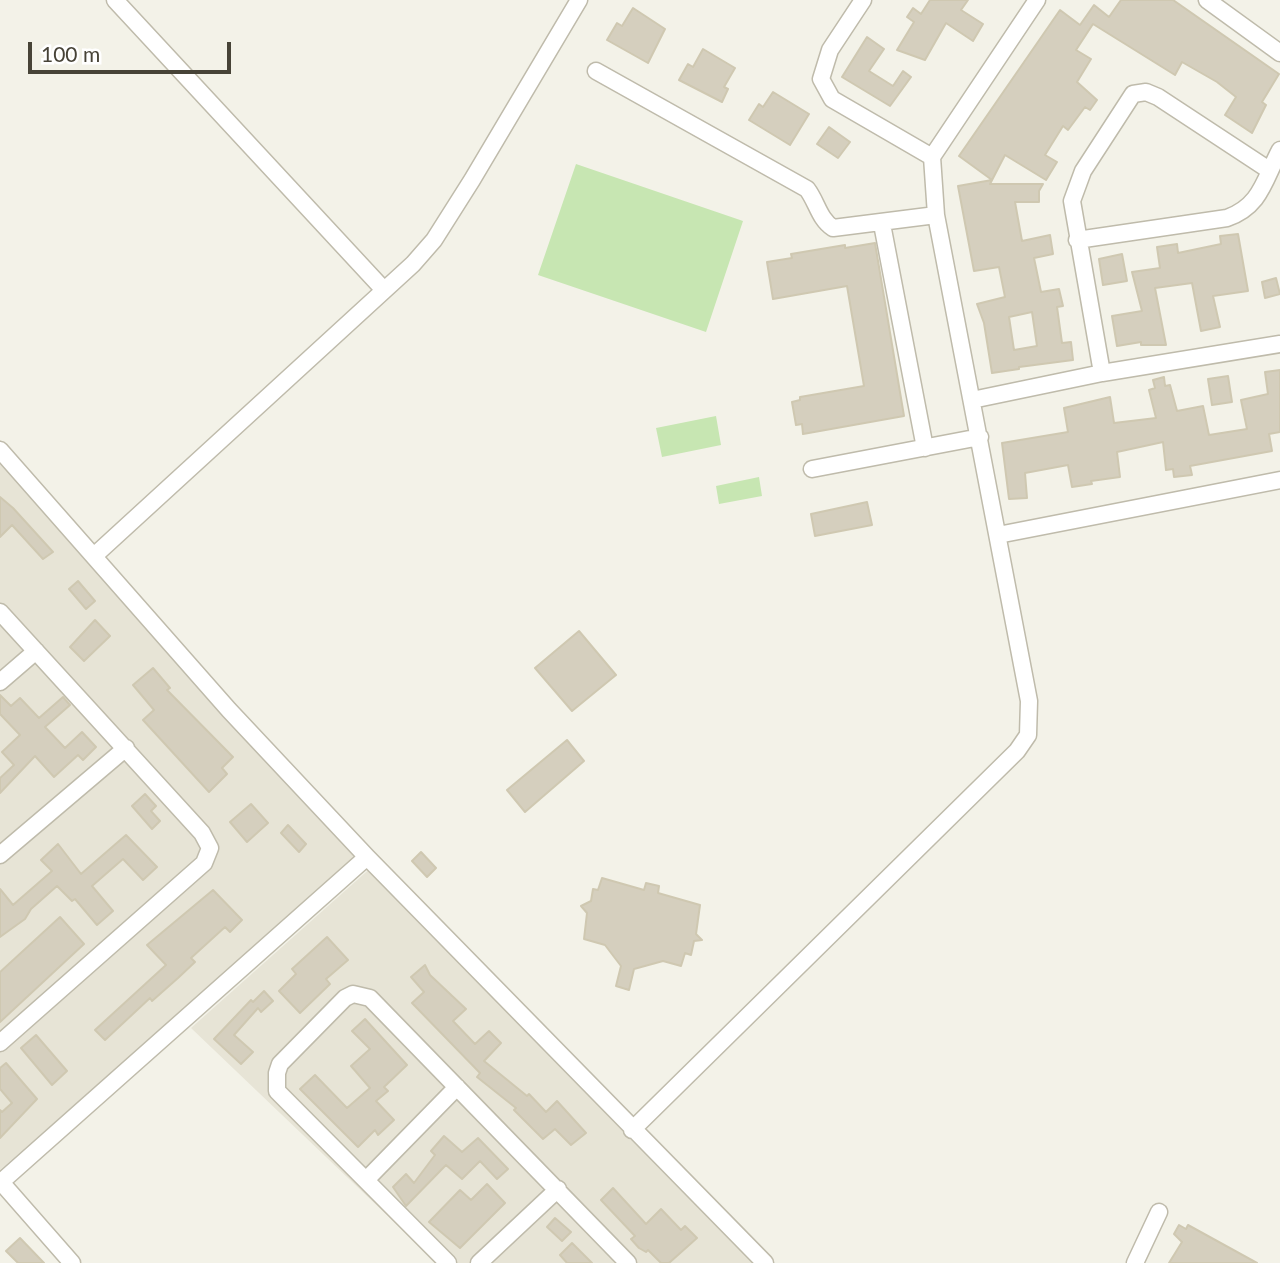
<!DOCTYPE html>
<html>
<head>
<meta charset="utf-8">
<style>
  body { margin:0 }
  #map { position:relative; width:1280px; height:1263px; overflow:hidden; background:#f3f2e8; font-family:Lato,sans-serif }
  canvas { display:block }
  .scale { position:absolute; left:28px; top:42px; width:203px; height:32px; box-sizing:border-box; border:4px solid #474337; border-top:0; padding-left:9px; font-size:21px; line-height:24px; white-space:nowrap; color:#474337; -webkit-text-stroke:5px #fff; paint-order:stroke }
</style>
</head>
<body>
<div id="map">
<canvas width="1280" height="1263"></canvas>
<div class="scale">100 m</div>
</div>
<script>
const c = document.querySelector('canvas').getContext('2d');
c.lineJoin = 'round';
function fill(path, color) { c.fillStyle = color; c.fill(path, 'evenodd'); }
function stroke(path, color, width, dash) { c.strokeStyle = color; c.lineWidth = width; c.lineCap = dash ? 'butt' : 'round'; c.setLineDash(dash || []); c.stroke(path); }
const residential = new Path2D(`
  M0 440 362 853 0 1170Z
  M374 865 761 1263H437L191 1028Z`);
const green = new Path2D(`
  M576 164 743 221 706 332 538 275Z
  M716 416 721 445 662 457 656 428Z
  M759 477 762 496 719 504 716 486Z`);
const building = new Path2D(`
  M930 0H968L961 10 983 24 973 41 946 23 925 60 897 50 914 22 907 17 913 8 921 14Z
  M1121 0H1173L1279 74 1262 102 1266 105 1252 133 1225 115 1236 97 1217 82 1182 62 1175 75 1093 24 1076 50 1091 59 1077 82 1097 100 1090 110 1085 107 1068 130 1063 126 1045 155 1057 162 1046 180 1005 155 990 184H1043L1039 191V202H1015L1022 241 1050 235 1053 254 1034 258 1041 292 1059 289 1063 306 1057 307 1062 343 1071 342 1073 360 1019 367V369L992 373 984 323 977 304 1005 297 999 267 974 271 958 186 992 180 959 156 1060 10 1080 25 1094 5 1109 17ZM1032 312 1037 346 1014 350 1009 317Z
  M633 8 665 29 648 63 607 40 617 23 622 26Z
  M867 37 884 49 869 71 893 86 903 71 911 77 890 106 842 77Z
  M703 49 735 68 724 87 728 89 722 102 679 80 688 64 693 67Z
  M773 92 809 114 790 145 749 120 759 104 763 107Z
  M829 127 850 142 838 158 817 144Z
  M1238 234 1248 291 1213 296 1220 327 1201 331 1192 283 1155 288 1166 345H1141V342L1117 346 1112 316 1142 311 1132 272 1160 268 1157 247 1177 244 1178 253 1221 244 1220 236Z
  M875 243 904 416 803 434 802 424 796 425 792 402 800 400V397L864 386 847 286 773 299 767 262 792 258 791 254 845 245V248Z
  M1122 254 1127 281 1103 285 1099 259Z
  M1276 278 1280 294 1265 298 1262 282Z
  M1280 370V432L1269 434 1272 451 1190 466 1192 475 1174 477 1173 469 1166 470 1163 442 1117 452 1120 477 1091 481 1092 484 1072 487 1068 465 1025 473 1027 498 1009 499 1002 443 1068 432 1064 408 1110 397 1114 423 1156 418 1149 390 1155 388 1153 380 1164 377 1165 386 1170 385 1177 411 1203 406 1209 435 1247 429 1241 400 1268 394 1265 372Z
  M1228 376 1232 402 1212 405 1208 379Z
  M0 497 13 508 53 552 43 559 12 525 0 537Z
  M867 502 872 525 815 536 811 514Z
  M78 581 95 601 86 609 69 589Z
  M95 620 110 636 84 661 70 647Z
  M579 631 616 675 572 711 535 668Z
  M153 668 170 688 167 690 233 757 222 768 227 774 209 792 143 720 154 710 133 685Z
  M0 695 11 706 20 698 39 718 63 697 70 705 45 727 65 748 82 732 96 747 83 760 78 755 54 777 35 756 0 793V778L14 765 2 752 20 735 0 714Z
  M567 740 584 761 525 812 507 790Z
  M145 794 156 806 151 811 160 821 152 829 132 806Z
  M251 804 268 823 247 842 230 822Z
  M288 825 306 844 299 852 281 833Z
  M126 835 157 867 143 880 123 859 92 886 113 911 97 925 75 899 72 901 57 886 31 909 25 919 0 937V889L13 905 52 871 41 860 58 844 81 874Z
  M421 852 436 868 427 877 412 861Z
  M602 878 644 890 646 883 659 886 658 893 700 905 696 934 702 940 694 941 691 955 685 953 681 966 663 961 634 969 629 990 616 986 621 966 605 945 584 939 587 913 581 906 591 901 593 889 598 890Z
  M213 890 242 920 230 932 225 927 191 958 195 962 178 978 152 1001 150 998 105 1040 95 1030 166 965 147 945Z
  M60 917 84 944 0 1022V972Z
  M327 937 348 960 326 979 330 984 300 1013 279 991 296 974 292 969Z
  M425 965 430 975 466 1009 453 1021 475 1044 489 1031 501 1043 484 1061 527 1096 529 1094 546 1112 557 1101 586 1133 571 1145 555 1129 543 1139 514 1110 516 1108 477 1077 480 1073 412 1003 424 992 411 977Z
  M264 991 273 1001 261 1012 258 1008 234 1035 253 1052 241 1064 214 1039 251 1000 253 1002Z
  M365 1019 407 1065 384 1087 388 1091 376 1101 394 1120 378 1135 375 1130 358 1147 300 1089 315 1075 347 1108 370 1088 351 1066 370 1049 352 1031Z
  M36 1035 67 1071 52 1085 21 1048Z
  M6 1063 37 1099 0 1138V1110L2 1112 12 1103 0 1089V1068Z
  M444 1136 462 1152 478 1138 508 1169 497 1179 480 1161 462 1179 446 1165 406 1206 393 1187 406 1174 414 1183 435 1155 431 1151Z
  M487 1184 505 1203 460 1248 429 1222 460 1190 471 1200Z
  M613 1188 646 1224 661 1209 681 1230 685 1226 697 1238 669 1263H661L648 1250 646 1252 639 1248 631 1239 635 1236 601 1200Z
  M555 1218 571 1232 562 1241 547 1227Z
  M1179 1225 1186 1229 1188 1225 1257 1263H1169L1182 1242 1174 1234Z
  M20 1238 44 1263H18L6 1251Z
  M572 1243 592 1263H567L560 1255Z`);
const minor = new Path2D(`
  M115 0 384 290
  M863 0 830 50 821 79 832 99 932 157
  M1207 0 1280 53
  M596 71 807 189C817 202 819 219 833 228L936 215
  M882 224 925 448
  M1077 240 1227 218C1261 206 1264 180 1280 150
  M1102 373 1072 201 1083 171 1133 94 1146 92 1158 97 1269 170
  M972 400 1102 373 1280 344
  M0 450 229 710 367 857 765 1263
  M812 469 980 437
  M998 535 1280 480
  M94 556 413 264 434 240 472 180 579 0
  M0 612 202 833 210 848 204 863 0 1043
  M0 682 36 651
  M0 855 126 748
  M632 1130 1017 751 1028 735 1029 701 936 215 932 157 1037 0
  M366 1180 457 1087
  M1 1182 72 1263
  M0 1183 367 857
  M448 1263 277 1091V1073L280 1064 345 998 353 994 370 998 628 1263
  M479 1263 558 1189
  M1135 1263 1159 1212`);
fill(residential, '#e7e4d6');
fill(green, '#c7e6b2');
fill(building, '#d5cfbe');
stroke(building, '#cfc8b1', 2);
stroke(minor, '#bfbbab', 19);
stroke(minor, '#fff', 16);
</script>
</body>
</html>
